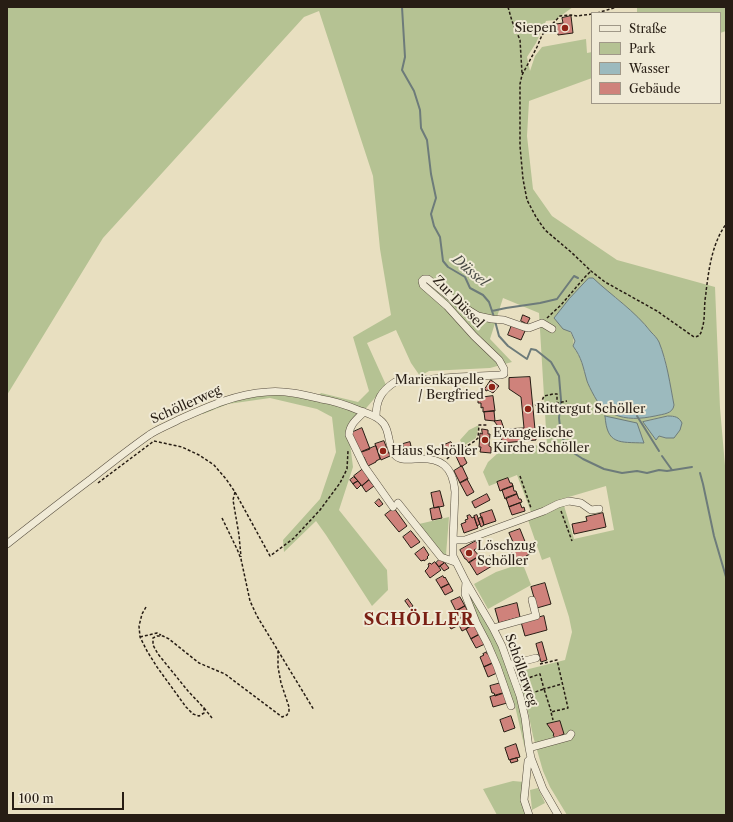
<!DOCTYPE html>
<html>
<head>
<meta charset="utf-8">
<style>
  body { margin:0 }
  #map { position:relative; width:733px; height:822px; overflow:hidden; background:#e8dfc0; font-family:"Libre Caslon Text",serif }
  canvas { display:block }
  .frame { position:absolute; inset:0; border:8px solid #271d14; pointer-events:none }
  .legend { position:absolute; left:591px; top:12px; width:130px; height:92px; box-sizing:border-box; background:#f0ead6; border:1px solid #a09888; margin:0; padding:5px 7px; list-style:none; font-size:12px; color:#271d14 }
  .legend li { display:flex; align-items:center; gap:8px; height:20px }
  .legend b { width:20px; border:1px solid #a09888 }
  .scale { position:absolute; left:12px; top:792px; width:112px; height:18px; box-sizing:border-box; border:2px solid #271d14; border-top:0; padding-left:5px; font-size:12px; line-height:14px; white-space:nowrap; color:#271d14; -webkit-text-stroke:3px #f0ead6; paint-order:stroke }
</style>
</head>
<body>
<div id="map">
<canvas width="733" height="822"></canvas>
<div class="frame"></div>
<ul class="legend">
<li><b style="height:5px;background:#f0ead6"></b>Straße</li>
<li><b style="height:11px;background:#b5c293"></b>Park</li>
<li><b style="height:11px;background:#9cbabe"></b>Wasser</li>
<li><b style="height:11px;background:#cf827b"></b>Gebäude</li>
</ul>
<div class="scale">100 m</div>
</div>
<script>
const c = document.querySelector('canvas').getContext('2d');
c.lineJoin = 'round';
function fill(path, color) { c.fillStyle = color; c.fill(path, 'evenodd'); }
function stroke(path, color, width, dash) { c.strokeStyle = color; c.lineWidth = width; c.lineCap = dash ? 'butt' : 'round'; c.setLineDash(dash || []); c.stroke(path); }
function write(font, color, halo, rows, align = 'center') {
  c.font = font + ' "Libre Caslon Text",serif'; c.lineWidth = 4; c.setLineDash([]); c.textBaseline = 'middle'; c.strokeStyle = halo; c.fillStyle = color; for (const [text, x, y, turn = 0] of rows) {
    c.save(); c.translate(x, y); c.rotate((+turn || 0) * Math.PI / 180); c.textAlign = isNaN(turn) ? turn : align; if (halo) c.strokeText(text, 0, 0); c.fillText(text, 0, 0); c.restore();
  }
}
const green = new Path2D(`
  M7 7H573L555 20 546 21 536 43 527 57 530 71 535 56 542 47 586 39 587 53 592 52V78L529 101 527 136 533 189 552 216 617 260 715 287 720 408 726 477V815H567L550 787 543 771 533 736 527 707 517 672 565 660 572 632 569 617 550 557 542 560 528 520 531 512 517 475 489 486 483 472 488 462 498 453 503 443 547 446 539 313 503 298 490 339 512 362 490 368 429 371 420 376 411 363 396 330 367 343 386 385 355 421 349 435 353 467 339 510 387 570 388 590 372 606 326 535 316 521 284 552 283 540 320 499 336 452 332 417 317 409 270 398 228 404 203 414V411L227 401 254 396 280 395 315 400 321 393 358 402 369 391 353 337 391 315 380 249 373 176 319 11 304 17 103 238 7 395ZM589 278 619 300 647 327 658 341 665 359 674 405C673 414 663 414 655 416 640 419 627 420 613 414 610 413 606 412 604 410 600 406 589 387 587 381 583 367 582 359 573 346 577 333 563 326 554 318L569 299ZM668 416H674L666 438 659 436 643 422ZM606 486 614 530 574 539 562 499Z
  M637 7H726V31L720 33V13H637Z
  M479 425 476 438 463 446 460 440 469 430Z
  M449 517 446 555H444L443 554 419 524Z
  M514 566 524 567 531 585 488 609 474 584 496 572Z
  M467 590 487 624 499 647 519 702 523 726 525 749 515 706H513L478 622Z
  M513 781 524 782 527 815H497L483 789Z
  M538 788 545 803 532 810 530 790Z`);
const water = new Path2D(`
  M589 278H593C612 296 635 311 651 332 654 335 657 338 659 342 667 362 670 384 674 405 673 414 663 414 655 416 640 419 627 420 613 414 610 413 606 412 604 410 599 406 589 387 587 381 583 367 582 358 573 346L575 341 571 332 563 329 554 318 569 299Z
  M605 416 637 423 644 443C619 442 607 445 605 416Z
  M668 416C675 416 679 417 682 423L680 430 674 438H666L659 436 656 440 643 422Z`);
const stream = new Path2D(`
  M402 7 405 57 402 70 414 91 420 110 421 128 427 140 431 174 436 198 431 214 434 226 440 237 443 261 448 267 465 277 470 288 483 295 489 302 494 317
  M492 311 506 308 540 303 557 299 574 276 578 278
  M495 321 499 336 508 346 527 359 531 349 536 350 551 362 559 376 561 400 559 418 561 435 569 450 583 459 604 469 622 473 637 471 647 473 659 470 667 471 692 467
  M637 416 659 451
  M662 456 672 470
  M700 473 703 484 714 536 726 577`);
const building = new Path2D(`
  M571 16 573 33 558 35 556 24 563 23 562 18Z
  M523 315 530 318 527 324 521 321Z
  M512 325 525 331 521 340 508 335Z
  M530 377 536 440 502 443 501 430 494 421 501 420 504 429 524 428 521 397 509 389V378Z
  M491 380 499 386 493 393 488 390 486 391 485 389Z
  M493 396 495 411 483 412V407L481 408V403H478V398Z
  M494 411 495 421 485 420 484 412Z
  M362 428 370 449 359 453 351 433Z
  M482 429 488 430V434H490L489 446 491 447V453L480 452 481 447H479L480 433 482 434Z
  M384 441 390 456 381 460 375 444Z
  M410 442 411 446 404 448 403 444Z
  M451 442 455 450 447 454 442 446Z
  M376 446 380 459 376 461V462L368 466 364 457 361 458 359 453Z
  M461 451 467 463 461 467 455 454Z
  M462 466 468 479 460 483 454 471Z
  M363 469 371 478 362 486 354 476Z
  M354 477 358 481 353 484 350 480Z
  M508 478 510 483H512L513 486 500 491 497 482Z
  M467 479 474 492 467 496 460 483Z
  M369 480 374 486 366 492 362 486Z
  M358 481 361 485 357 489 353 484Z
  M513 486 514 491H516L517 494 505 499 502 490Z
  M440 491 444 506 434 508 431 493Z
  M487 494 490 500 475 508 472 502Z
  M517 494 519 499H521L522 502 509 507 506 498Z
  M379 499 383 504 379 507 375 503Z
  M520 503 522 508 524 507 525 511 512 515 509 507Z
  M439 507 442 518 432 520 430 509Z
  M394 508 407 526 399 532 385 515Z
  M492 510 496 521 484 525 480 514Z
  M603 513 606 527 574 534 572 524 587 521 586 517Z
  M470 515 472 518 474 517 478 528 464 533 461 524 466 522 465 520 468 519 467 516Z
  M477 515 480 524 477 526 474 516Z
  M482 517 484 525 481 527 478 519Z
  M520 529 530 554 526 556 527 559 516 564 508 544 513 542 509 533Z
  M411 531 420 542 411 548 403 537Z
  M476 541 479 547 474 550 479 556 469 563 466 559H465L460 550Z
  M424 547 429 555 427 557 428 558 424 561V560L421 561 415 554Z
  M492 555 497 563 477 575 469 562 479 556 482 561Z
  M441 558 444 563 439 567 436 563Z
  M435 562 441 570 430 578 425 571 428 568V567L429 566 428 564 430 563 431 564Z
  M445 563 449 568 444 571 440 566Z
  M443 576 444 578 445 577 449 584 441 588 436 580Z
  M545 583 551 604 537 608 531 587Z
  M449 584 453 591 445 595 441 588Z
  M460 597 465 606 456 611 451 601Z
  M408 599 413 606 410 608 405 601Z
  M517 603 520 617 499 623 495 609Z
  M465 606 470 615 462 620 456 611Z
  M544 616 547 630 525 636 521 622Z
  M454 620 457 626 451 629 448 624Z
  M465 623 468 628 462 631 459 625Z
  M475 625 480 634 471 639 466 629Z
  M480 634 485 644 476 648 471 639Z
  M542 642 547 660 541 662 536 644Z
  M487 652V654L489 653 493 663 484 667 480 657 484 655 483 654Z
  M493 663 497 673 488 677 484 667Z
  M501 683 504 693 495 696 494 693H492L490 686Z
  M504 693 507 703 493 707 490 697Z
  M511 716 515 728 504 732 500 720Z
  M560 721 564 734 555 738 553 735 554 734 547 724Z
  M516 744 520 757 509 760 505 748Z
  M517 758 518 761 511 763 510 760Z`);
const path = new Path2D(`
  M508 7 512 21 520 40 522 73
  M597 13 617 7
  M592 14 577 16 571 15 560 16 542 35 537 47 522 75 520 84V146L523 179 527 200 536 217 545 230 571 252 591 271 605 282 657 311 694 337C699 337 701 334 702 329 705 320 704 311 705 301 705 298 706 295 706 292 709 268 712 244 726 224
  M547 318 561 305 585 277 591 271
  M535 405 541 403 544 396 553 394H557V403L567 401
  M154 441 182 447 199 455 214 465 226 479 235 492 270 556 294 538 320 510 340 483 347 469 348 451
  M447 459 449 457 475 441 478 438 479 425H487
  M520 476 531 508
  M98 483 154 441
  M235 492 233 500 239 535 241 557
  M561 511 572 541
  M222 518 237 549 241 559 250 601 257 616 314 710
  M146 607 142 614 139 626 140 637 147 651 157 667 186 707 193 714 199 716 204 713V708L188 691 158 654 153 645V638L157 636H163L169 639 199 663 225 674 282 717 287 715 289 711V707L281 683 278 667V650
  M140 637 157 633 161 635
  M540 664 557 660 568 708 551 712 553 720
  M525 679 540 674 544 689 562 684
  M526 695 544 689 551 711
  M204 708 212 718`);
const minor = new Path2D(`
  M364 412C357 419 349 425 349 435L364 466 393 507
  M376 417C376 400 381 391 395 382L457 377 500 375 504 374V369L499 360 474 336 447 306 423 285 422 281 424 279H428L460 305 478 316 492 319 504 320 524 327 529 328 542 323 552 329
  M398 503 441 557 455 562
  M453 540H465L544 511 558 504 569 501 581 503 591 510 599 509
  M7 544C35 522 63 500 91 479 110 464 129 449 149 435 158 429 169 425 178 420 207 407 235 394 267 392 284 390 304 395 321 399 334 401 346 405 358 410 366 413 374 415 380 420 391 428 387 446 395 455 400 461 409 459 415 459 441 457 453 466 455 492L453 540V556L466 582 493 628 502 646 520 696 525 718 529 748 531 758 543 789 558 815
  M466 582 465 594 476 622 487 643 497 666 511 706
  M493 628 536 616 532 600
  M509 665 536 658
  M529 748 569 737 571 734
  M529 815 524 800 528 761 531 758`);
const markers = [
  [565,28,4,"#8f2418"],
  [492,387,4,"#8f2418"],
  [528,409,4,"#8f2418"],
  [485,440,4,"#8f2418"],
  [383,451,4,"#8f2418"],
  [469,553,4,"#8f2418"]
];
const poiNames = [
  ["Siepen",557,28,"right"],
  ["Marienkapelle",484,380,"right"],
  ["/ Bergfried",484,395,"right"],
  ["Rittergut Schöller",536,409],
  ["Evangelische",493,433],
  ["Kirche Schöller",493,448],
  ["Haus Schöller",391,451],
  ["Löschzug",477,546],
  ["Schöller",477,561]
];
const streetNames = [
  ["Zur Düssel",458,302,46],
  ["Schöllerweg",186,405,-24],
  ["Schöllerweg",521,670,71]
];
const waterNames = [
  ["Düssel",470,271,40]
];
const districtNames = [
  ["SCHÖLLER",419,620]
];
fill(green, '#b5c293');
fill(water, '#9cbabe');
stroke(water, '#6d7b7a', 1);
stroke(stream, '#6d7b7a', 2);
fill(building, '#cf827b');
stroke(building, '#271d14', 1);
stroke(minor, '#574e3f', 8);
stroke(path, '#271d14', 1.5, [3, 2]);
stroke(minor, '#f0ead6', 7);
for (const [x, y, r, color] of markers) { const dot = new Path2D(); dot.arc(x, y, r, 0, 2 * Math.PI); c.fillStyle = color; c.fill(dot); stroke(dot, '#f0ead6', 1.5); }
write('13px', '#271d14', '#f0ead6', poiNames, 'left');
write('13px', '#271d14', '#f0ead6', streetNames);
write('italic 14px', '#4a4c47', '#f0ead6', waterNames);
c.letterSpacing = '1px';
write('bold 17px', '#7a1f14', '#f0ead6', districtNames);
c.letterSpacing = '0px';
</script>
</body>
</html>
